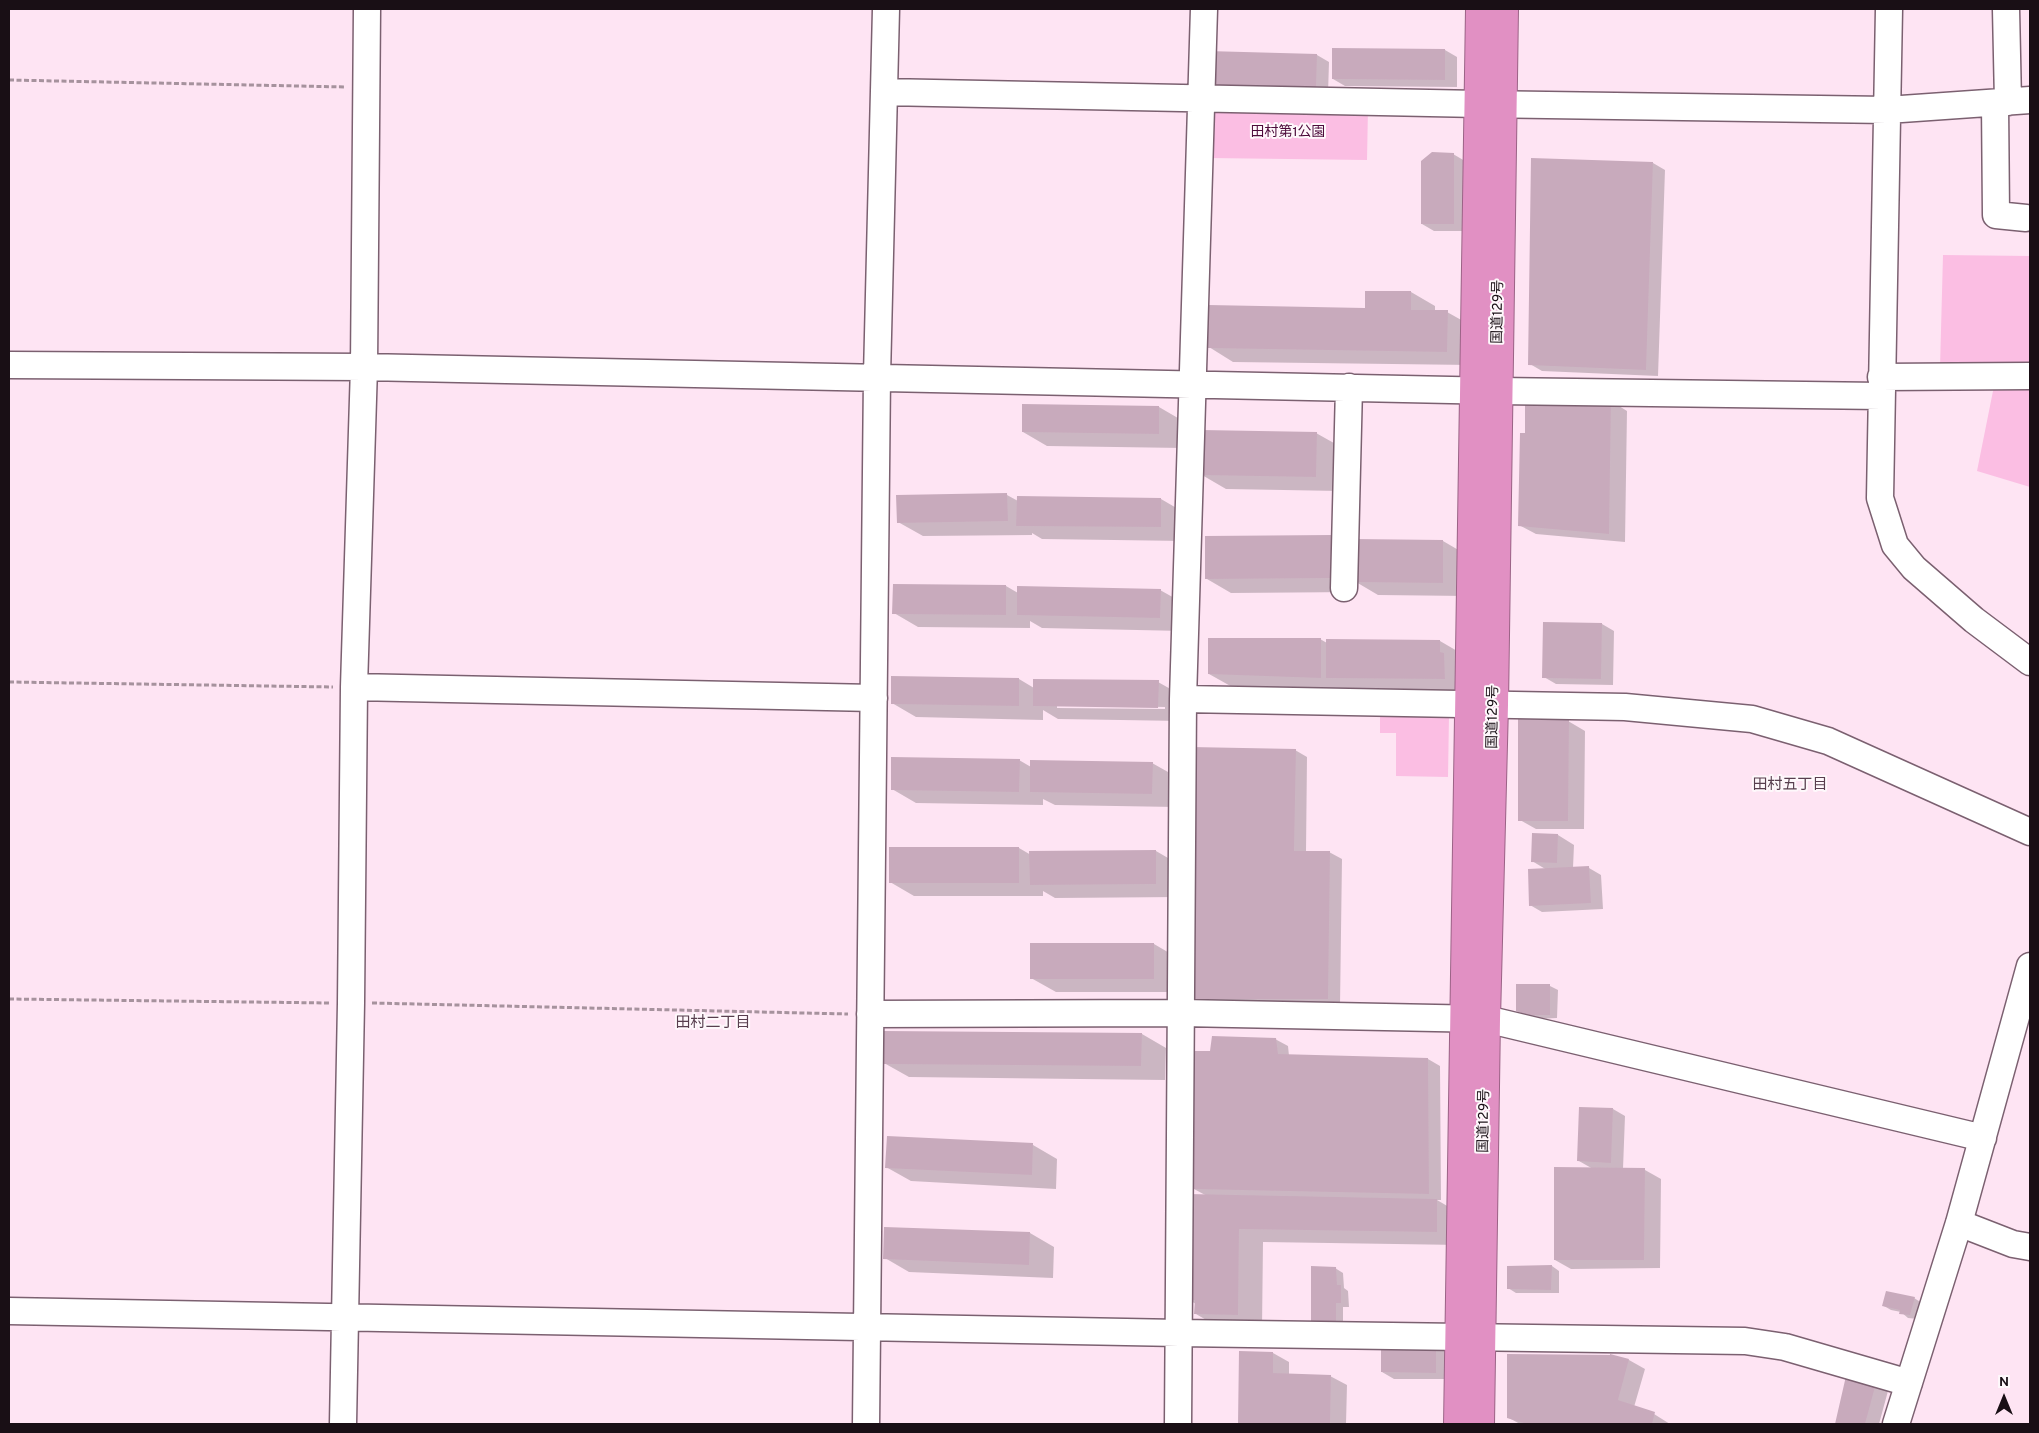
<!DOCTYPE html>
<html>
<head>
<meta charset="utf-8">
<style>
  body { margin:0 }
  #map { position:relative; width:2039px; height:1433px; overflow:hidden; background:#fee4f3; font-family:Overpass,sans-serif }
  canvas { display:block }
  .frame { position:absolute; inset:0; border:10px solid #190f15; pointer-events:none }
  .north { position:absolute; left:1979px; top:1373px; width:50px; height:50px; -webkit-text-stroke:4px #fef8fb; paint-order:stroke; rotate:0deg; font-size:14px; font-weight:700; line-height:20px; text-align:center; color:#190f15 }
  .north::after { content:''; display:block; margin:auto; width:18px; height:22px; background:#190f15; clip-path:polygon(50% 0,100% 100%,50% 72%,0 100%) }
</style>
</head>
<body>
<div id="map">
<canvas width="2039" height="1433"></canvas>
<div class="frame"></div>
<div class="north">N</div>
</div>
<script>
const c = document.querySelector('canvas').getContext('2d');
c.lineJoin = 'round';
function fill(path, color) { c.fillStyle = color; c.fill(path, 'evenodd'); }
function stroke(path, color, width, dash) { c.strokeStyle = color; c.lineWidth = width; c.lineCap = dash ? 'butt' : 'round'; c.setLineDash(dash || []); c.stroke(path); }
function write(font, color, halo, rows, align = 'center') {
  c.font = font + ' Overpass,"Noto Sans JP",sans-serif'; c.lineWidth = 4; c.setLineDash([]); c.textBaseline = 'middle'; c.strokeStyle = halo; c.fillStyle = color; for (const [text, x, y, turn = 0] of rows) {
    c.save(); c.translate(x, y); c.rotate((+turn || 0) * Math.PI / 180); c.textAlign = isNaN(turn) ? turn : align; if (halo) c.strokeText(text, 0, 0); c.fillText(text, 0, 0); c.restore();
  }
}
const green = new Path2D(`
  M1368 108 1367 160 1209 158 1210 111Z
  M1943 255 2030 256V369L1940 368Z
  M1995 381H2030V487L1977 471Z
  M1380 714 1449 715 1448 777 1396 776V733H1380Z`);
const shadow = new Path2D(`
  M1333 49 1445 50 1457 57V87L1345 86 1333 79Z
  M1317 55 1329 62 1328 94 1220 92 1208 85Z
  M1453 154 1465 161 1466 231H1434L1422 224Z
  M1653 163 1665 170 1658 376 1542 371 1530 364Z
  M1411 292 1435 306V311L1447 312 1472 326 1471 365 1233 362 1209 347 1366 309Z
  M1611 401 1627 411 1625 542 1536 534 1519 525Z
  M1023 405 1159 407 1183 421V448L1047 446 1023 432Z
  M1316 433 1341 447 1340 491 1226 489 1202 475Z
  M1007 495 1018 501 1161 499 1185 513V541L1042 539 1032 533V535L923 536 898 522Z
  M1332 536 1355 550 1443 541 1467 555V596L1378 595 1356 582V592L1231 593 1207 579Z
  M1006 586 1018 593 1160 590 1185 604 1184 631 1042 628 1030 621V628L918 627 894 613Z
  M1545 623 1602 624 1614 631 1613 685 1556 684 1544 677Z
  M1320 639 1327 643 1440 641 1464 655 1469 692 1352 691 1345 688V691L1234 688 1209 674Z
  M1019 679 1034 688 1158 682 1183 696 1182 721 1058 719 1043 710V720L916 717 892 703ZM1057 705 1165 707V709L1057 708Z
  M1568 721 1585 731 1584 829H1536L1520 820Z
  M1295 750 1307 757 1306 852H1329L1342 859 1340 1006 1199 1005 1187 998Z
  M1019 760 1031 767 1152 763 1177 777 1176 807 1055 805 1043 799V805L916 803 892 789Z
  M1534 834 1558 835 1574 845 1573 868H1589L1601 875 1603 909 1542 912 1530 905 1547 870 1532 861Z
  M890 848H1019L1031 855 1156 851 1180 865V897L1055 898 1043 891V896H914L890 882Z
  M1154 944 1178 958V992H1056L1031 978Z
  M1550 986 1558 990 1557 1018 1535 1019 1525 1015Z
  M1142 1034 1166 1048 1165 1080 909 1077 884 1063Z
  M1275 1039 1288 1046 1289 1056 1428 1059 1440 1066 1441 1200H1437L1461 1214V1245L1263 1242 1262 1328H1220L1196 1314V1304L1187 1299 1207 1196 1194 1189 1212 1052Z
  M1613 1109 1625 1116 1623 1169 1645 1170 1661 1179 1660 1268 1571 1269 1555 1260 1593 1169 1579 1161Z
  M888 1137 1033 1145 1057 1159 1056 1189 911 1181 886 1167Z
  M1030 1233 1054 1247 1053 1278 909 1272 885 1258Z
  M1552 1266 1559 1271V1293H1516L1508 1288Z
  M1335 1268 1343 1273 1344 1288 1348 1291 1349 1307H1343V1328H1320Z
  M1914 1298 1922 1303 1918 1319 1908 1318 1901 1312 1891 1310 1884 1306Z
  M1436 1344 1448 1351V1379H1394L1382 1372Z
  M1240 1352 1273 1353 1289 1362V1375L1330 1376 1347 1385 1346 1424H1239Z
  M1611 1356 1629 1360 1645 1369 1634 1407 1654 1414 1670 1424H1520L1509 1418Z
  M1847 1377 1876 1384 1888 1391 1879 1424H1836Z`);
const building = new Path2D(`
  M1332 48 1445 49V80L1332 79Z
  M1207 51 1317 54 1316 88 1206 85Z
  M1432 152 1454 153V224H1421V161Z
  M1531 158 1653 162 1646 370 1528 365Z
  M1365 291H1411V310H1448L1447 352 1207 348 1208 305 1365 308Z
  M1525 400H1611L1609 534 1518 526 1520 433H1525Z
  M1022 404 1159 406V434L1022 432Z
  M1201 430 1317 432 1316 477 1200 475Z
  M1007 493 1008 521 897 523 896 495Z
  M1017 496 1161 498V527L1016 526Z
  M1332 535V578L1205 579V536Z
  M1353 539 1443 540V583L1353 582Z
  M893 584 1006 585V615L892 614Z
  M1017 586 1161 589 1160 618 1017 615Z
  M1543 622 1602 623 1601 679 1542 678Z
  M1208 638H1321V678L1208 674Z
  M1326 639 1440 640V652L1444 653 1445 679 1326 678Z
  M891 676 1019 678V706L891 704Z
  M1033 679 1159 680 1158 708 1033 706Z
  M1518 719 1569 720 1568 821H1518Z
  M1190 747 1296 749 1294 851H1330L1328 999H1186Z
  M891 757 1020 759 1019 792 891 790Z
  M1030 760 1153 762 1152 794 1030 792Z
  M1532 833 1558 834 1557 863 1531 862Z
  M889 847H1019V883H889Z
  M1156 850V884L1030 885 1029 851Z
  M1589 866 1591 903 1529 906 1528 869Z
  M1030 943H1154V979H1030Z
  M1516 984H1550V1015H1526L1516 1011Z
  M883 1031 1142 1033 1141 1066 883 1064Z
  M1212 1036 1276 1038 1278 1054 1428 1058 1429 1194 1193 1189 1194 1051H1210Z
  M1579 1107 1613 1108 1611 1163 1577 1161Z
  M887 1136 1033 1143 1032 1175 885 1168Z
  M1554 1167 1645 1168 1644 1260H1554Z
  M1188 1194 1437 1199V1232L1239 1229 1238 1315 1194 1314 1195 1300H1186Z
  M884 1227 1030 1232 1029 1265 883 1259Z
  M1552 1265 1551 1290 1507 1289V1266Z
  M1311 1266 1336 1267 1337 1285H1341V1303H1336V1324L1311 1325Z
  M1886 1291 1915 1297 1910 1315 1899 1314 1900 1310 1882 1306Z
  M1381 1342 1436 1343V1373L1381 1372Z
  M1239 1351 1273 1352V1373L1331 1375 1330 1424H1238Z
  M1507 1354 1610 1355V1354L1629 1359 1618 1400 1655 1412 1652 1424H1527L1507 1418Z
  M1846 1376 1876 1383 1865 1424H1835Z`);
const path = new Path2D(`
  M9 80 346 87
  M9 682 333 687
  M9 999 331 1003
  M372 1003 848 1014`);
const minor = new Path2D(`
  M1889 9 1880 498 1895 545 1914 568 1974 620 2030 662
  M2006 9 2008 102
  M884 92 1479 104 1887 110 2030 100
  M1995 103 1996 215 2026 218
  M9 365 364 367 1498 391 1881 396
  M1881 377 2030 376
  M1344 588 1349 387
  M354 687 874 698
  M1183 699 1625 707 1752 719 1828 741 2030 832
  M870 1014 1182 1013 1486 1019 1983 1138
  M1959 1223 2013 1244 2030 1247
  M9 1311 1179 1333 1745 1341 1785 1347 1909 1383
  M343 1424 351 1003 354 687 364 367 367 9
  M866 1424 877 376 886 9
  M1178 1424 1183 699 1204 9
  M1896 1424 1959 1223 2030 966`);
const highway = new Path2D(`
  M1458 1424 1480 9
  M1480 1424 1486 1019 1494 705 1504 9`);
const parkNames = [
  ["田村第1公園",1288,133]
];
const streetNames = [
  ["国道129号",1499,312,-89],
  ["国道129号",1494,717,-89],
  ["国道129号",1485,1121,-89]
];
const neighbourhoodNames = [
  ["田村五丁目",1790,786],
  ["田村二丁目",713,1024]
];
fill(green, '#fbbee3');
fill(shadow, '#0003');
fill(building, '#c8aabc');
stroke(minor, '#7b6070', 29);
stroke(highway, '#9b6386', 30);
stroke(path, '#a6929d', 3, [5, 2.5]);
stroke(minor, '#fff', 26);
stroke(highway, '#e190c3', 28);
write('14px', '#4d0b3b', '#fef8fb', parkNames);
write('14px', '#190f15', '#fef8fb', streetNames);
write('15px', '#583e4e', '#fef8fb', neighbourhoodNames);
</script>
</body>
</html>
